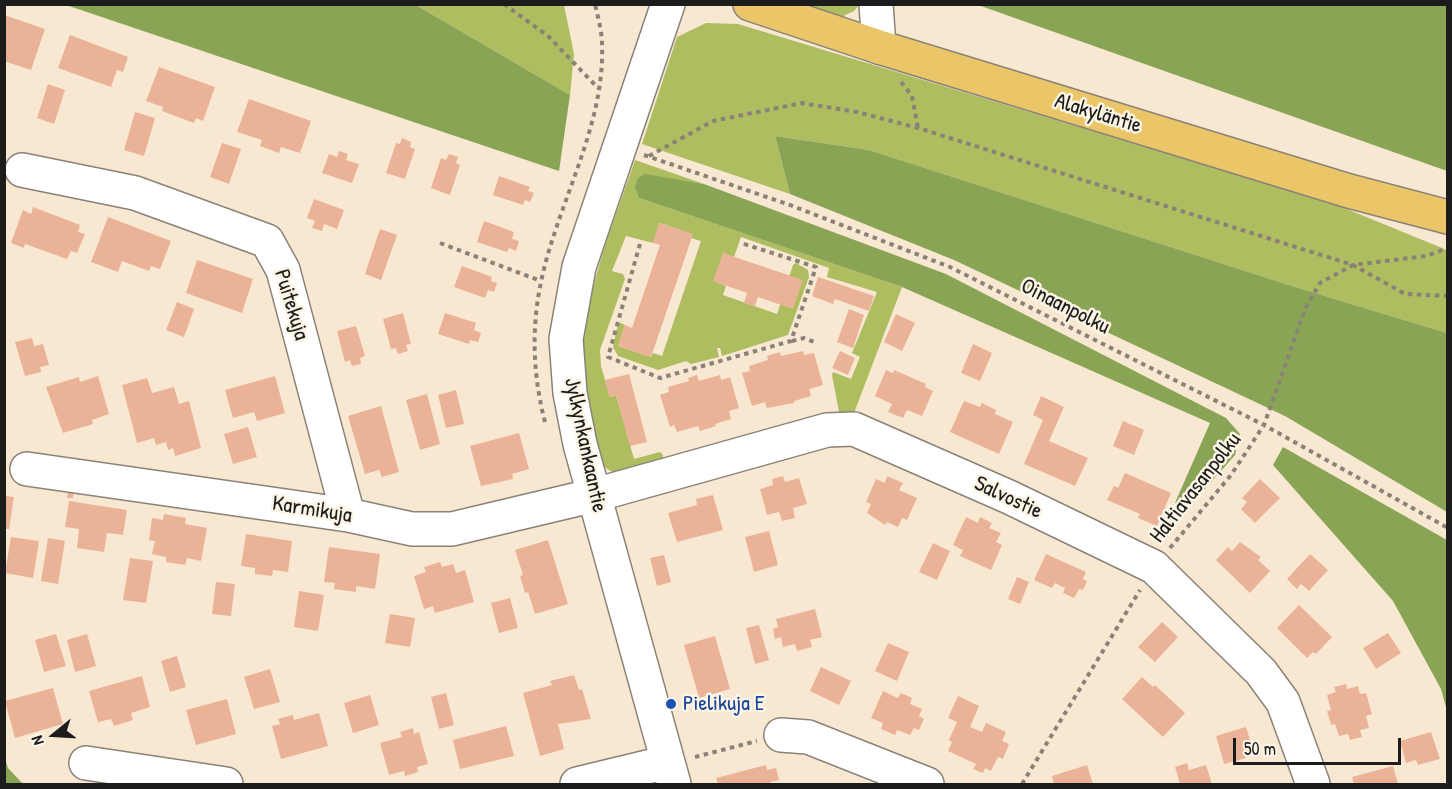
<!DOCTYPE html>
<html>
<head>
<meta charset="utf-8">
<style>
  body { margin:0 }
  #map { position:relative; width:1452px; height:789px; overflow:hidden; background:#f8e8d2; font-family:"Patrick Hand",sans-serif }
  canvas { display:block }
  .frame { position:absolute; inset:0; border:6px solid #1c1c1c; pointer-events:none }
  .north { position:absolute; left:24px; top:705px; width:60px; height:60px; -webkit-text-stroke:4px #fcf5e5; paint-order:stroke; rotate:252deg; font-size:16px; font-weight:700; line-height:24px; text-align:center; color:#1c1c1c }
  .north::after { content:''; display:block; margin:auto; width:21px; height:27px; background:#1c1c1c; clip-path:polygon(50% 0,100% 100%,50% 72%,0 100%) }
  .scale { position:absolute; left:1233px; top:738px; width:168px; height:27px; box-sizing:border-box; border:3px solid #1c1c1c; border-top:0; padding-left:8px; font-size:18px; line-height:21px; white-space:nowrap; color:#1c1c1c; -webkit-text-stroke:4px #fcf5e5; paint-order:stroke }
</style>
</head>
<body>
<div id="map">
<canvas width="1452" height="789"></canvas>
<div class="frame"></div>
<div class="north">N</div>
<div class="scale">50 m</div>
</div>
<script>
const c = document.querySelector('canvas').getContext('2d');
c.lineJoin = 'round';
function fill(path, color) { c.fillStyle = color; c.fill(path, 'evenodd'); }
function stroke(path, color, width, dash) { c.strokeStyle = color; c.lineWidth = width; c.lineCap = dash ? 'butt' : 'round'; c.setLineDash(dash || []); c.stroke(path); }
function write(font, color, halo, rows, align = 'center') {
  c.font = font + ' "Patrick Hand",sans-serif'; c.lineWidth = 5; c.setLineDash([]); c.textBaseline = 'middle'; c.strokeStyle = halo; c.fillStyle = color; for (const [text, x, y, turn = 0] of rows) {
    c.save(); c.translate(x, y); c.rotate((+turn || 0) * Math.PI / 180); c.textAlign = isNaN(turn) ? turn : align; if (halo) c.strokeText(text, 0, 0); c.fillText(text, 0, 0); c.restore();
  }
}
const green = new Path2D(`
  M416 5H564L574 54 570 95Z
  M802 5H859L854 11 841 17Z
  M706 23 738 24 1337 205 1447 250V333L1292 286 869 150 775 136 790 194 642 144 677 37Z
  M635 160 704 184 645 175 639 198 902 287 854 413 840 417 832 375 833 372 851 379 860 357 852 353 877 292 827 277 829 268 741 237 734 257 723 253 714 281 726 286 723 295 777 314 793 265 796 263 808 270 809 277 788 335 722 356 720 348H717L719 357 691 364 686 361 658 370 618 356 613 347 618 324 621 323 625 325 618 346 651 357 653 353 662 356 701 241 691 238 692 234 660 223 653 243 626 236 612 271 623 274 625 279 600 350 601 366 610 397 616 395 634 459 660 452 663 455V463L614 473 601 465C596 444 590 423 586 402 572 318 609 237 635 160Z`);
const forest = new Path2D(`
  M66 5H416L570 95 559 171Z
  M978 5H1447V171Z
  M775 136 869 150 1292 286 1447 333V512L1285 416 954 260 790 194Z
  M645 174 704 184 946 274 1226 418 1240 434 1235 455 1190 506 1183 508 1175 503 1210 423 902 287 639 198 635 187 638 178Z
  M1283 447 1447 540V711L1441 689 1393 601 1273 465Z
  M4 755 8 768 23 784H5Z`);
const building = new Path2D(`
  M4 15 45 29 31 70 4 61Z
  M70 35 128 57 123 72 117 70 111 87 58 68Z
  M159 67 215 87 203 121 196 118 194 123 162 111 163 107 146 101Z
  M48 84 65 90 54 124 37 118Z
  M249 99 311 121 300 153 281 147 279 153 260 146 262 140 237 132Z
  M135 112 155 118 144 156 124 150Z
  M402 138 411 142 410 147 415 149 405 179 386 173 396 143 400 144Z
  M222 143 241 149 229 184 210 177Z
  M339 151 348 154 346 160 359 164 352 183 322 173 329 154 337 157Z
  M449 154 458 157 456 163 460 165 450 195 431 188 441 158 446 160Z
  M499 176 530 187 528 191 534 193 530 202 525 200 523 205 493 195Z
  M314 199 344 210 337 229 324 224 322 231 312 228 315 221 307 218Z
  M33 207 80 225 78 232 85 234 77 253 71 251 67 259 25 244 24 248 11 243 23 210 31 214Z
  M108 217 171 241 160 269 151 266 149 271 122 261 118 272 91 262Z
  M484 221 514 232 512 239 519 241 516 251 509 248 507 252 477 242Z
  M659 223 693 234 651 357 618 346 625 325 632 328 660 245 653 243Z
  M380 229 397 235 381 280 365 274Z
  M723 253 803 280 793 309 758 297 755 306 744 303 747 293 713 281Z
  M197 260 253 279 242 313 186 293Z
  M462 266 492 277 491 281 497 283 494 292 488 290 485 298 454 287Z
  M818 277 874 296 869 311 835 299 833 304 812 296Z
  M177 302 194 309 184 337 166 330Z
  M849 309 864 315 853 348 837 342Z
  M403 313 411 344 406 345 408 351 398 354 396 348 391 349 383 319Z
  M445 313 476 323 474 330 481 333 478 342 470 340 469 344 438 334Z
  M896 314 915 323 902 351 884 342Z
  M356 326 365 356 360 358 361 364 352 366 350 360 345 362 337 331Z
  M32 338 34 346 43 344 49 365 40 367 41 372 25 376 15 342Z
  M973 344 992 353 980 381 961 373Z
  M803 351 804 355 814 353 823 385 809 389 811 396 794 401V403L767 408 765 402 752 406 742 373 750 371 749 366 768 360 767 356 780 352 781 356Z
  M840 351 855 358 848 375 832 368Z
  M886 370 893 373 894 370 926 384 925 387 933 391 922 416 907 410 903 418 888 412 892 404 875 396Z
  M629 374 647 442 630 446 616 395 609 397 605 380Z
  M697 375 699 381 720 375 721 380 730 377 739 408 729 411 731 419 715 424 716 426 700 431 698 426 677 432 674 425 670 427 660 395 669 392 668 387 689 381 688 378Z
  M98 376 109 414 92 420 93 424 63 433 46 387 79 377 80 382Z
  M275 376 285 413 257 421 254 412 233 418 225 390Z
  M147 378 152 393 174 387 179 404 189 401 201 448 175 456 173 448 168 450 166 442 156 445 154 438 137 443 122 385Z
  M456 390 464 424 446 428 438 395Z
  M427 394 440 444 420 450 406 400Z
  M1041 396 1064 407 1049 441 1088 458 1075 486 1024 464 1043 420 1033 415Z
  M964 401 980 407 982 403 996 410 995 414 1013 422 999 454 950 432Z
  M381 406 399 472 382 477 379 470 365 474 348 416Z
  M1123 421 1144 430 1134 455 1113 446Z
  M248 427 257 457 233 464 224 434Z
  M519 433 529 469 512 474 513 479 481 486 470 446Z
  M1125 473 1171 493 1157 526 1138 518 1140 514 1107 500 1114 486 1118 488Z
  M783 476 785 482 799 478 807 504 793 508 795 518 782 521 779 512 767 515 760 489 773 485 772 479Z
  M887 476 903 483 899 490 917 498 907 520 902 518 898 527 887 522 885 525 867 513 871 504 866 502 876 479 885 483Z
  M1260 479 1280 498 1255 523 1241 509 1247 502 1242 498Z
  M68 489H74L73 498H67Z
  M713 495 723 530 677 542 668 513 697 505 696 499Z
  M4 496 14 497 9 529H4Z
  M69 501 127 510 123 535 107 533 104 552 77 548 79 529 65 527Z
  M164 514 186 518 185 524 207 528 201 561 187 558 185 565 166 562V557L152 554 155 541 149 540 152 518 163 520Z
  M966 517 978 523 980 517 992 523 989 528 1001 533 996 542 1002 545 991 570 960 556 963 550 953 545Z
  M769 531 778 565 754 572 745 537Z
  M246 534 292 541 288 572 273 570 272 576 255 574V568L241 566Z
  M11 537 39 541 33 578 5 573Z
  M48 538 65 541 58 584 41 581Z
  M548 540 568 604 535 614 528 592 525 593 520 576 523 575 515 550Z
  M1240 542 1261 557 1258 560 1270 571 1250 593 1216 560 1228 547 1232 551Z
  M933 543 950 551 937 580 919 572Z
  M329 547 380 554 375 589 356 586V592L334 589 335 583 324 582Z
  M1046 554 1086 572 1083 579 1087 581 1083 590 1079 589 1074 598 1063 593 1065 588 1055 583 1052 588 1034 580Z
  M1310 554 1328 570 1309 591 1301 584 1297 589 1287 579Z
  M664 555 671 582 657 586 650 558Z
  M130 558 153 561 146 603 123 600Z
  M440 562 442 567 453 564 456 573 465 570 474 602 435 613 433 606 424 609 414 576 426 572 424 567Z
  M1017 577 1029 582 1020 604 1008 599Z
  M216 582 235 584 231 616 212 614Z
  M299 591 324 595 318 631 294 627Z
  M510 598 518 628 499 633 491 603Z
  M1299 605 1332 637 1316 654 1313 652 1307 658 1277 628Z
  M815 609 822 637 810 640 812 647 797 651 795 644 783 647 781 637 775 639 773 629 778 627 776 619Z
  M390 614 415 618 410 647 385 643Z
  M1162 622 1178 637 1155 662 1138 647Z
  M759 625 769 660 755 664 746 628Z
  M1388 633 1401 653 1376 669 1363 648Z
  M56 634 66 666 44 672 35 640Z
  M87 634 96 666 75 672 67 640Z
  M715 636 730 689 699 698 684 645Z
  M888 643 909 652 897 681 875 671Z
  M177 656 186 687 170 692 161 661Z
  M821 667 851 681 839 705 810 691Z
  M270 669 280 702 254 709 244 677Z
  M574 675 579 690 582 689 591 719 558 724 564 749 540 756 523 693 552 685 550 681Z
  M142 676 150 707 131 713 133 720 114 726 111 719 98 722 89 691Z
  M1142 677 1153 687 1155 685 1185 713 1163 737 1122 699Z
  M1346 684 1347 689 1358 686 1360 694 1366 693 1372 714 1366 716 1369 728 1360 730 1362 737 1350 740 1348 734 1339 736 1335 724 1331 725 1327 711 1331 710 1327 695 1336 692 1334 687Z
  M53 688 63 724 15 738 5 701Z
  M883 691 898 698 901 693 912 698 910 704 922 709 919 716 924 719 919 730 914 728 910 735 897 730 895 735 881 729 883 723 871 718Z
  M446 693 454 725 439 729 431 697Z
  M370 695 379 725 353 733 344 703Z
  M958 696 979 706 970 727 982 732 986 723 1006 732 1002 741 1009 744 1003 759 998 757 991 771 985 768 983 773 973 769 976 764 948 751 952 742 949 740 957 722 948 718Z
  M227 699 236 734 196 745 186 710Z
  M319 713 328 746 281 759 272 726 280 724 278 719 293 715 294 720Z
  M506 726 514 756 460 769 453 740Z
  M1246 727 1253 750 1244 752 1246 758 1224 764 1216 736Z
  M413 728 414 734 419 732 428 764 417 767 418 772 405 776 404 771 389 775 380 743 402 737 400 732Z
  M1431 732 1440 759 1418 765 1416 760 1406 763 1400 741Z
  M1187 763 1189 770 1206 765 1212 784H1180L1175 767Z
  M766 765 767 770 776 768 779 780 770 782 771 784H718L716 778Z
  M1087 765 1093 784H1054L1052 776Z
  M1393 766 1398 784H1354L1352 777Z`);
const path = new Path2D(`
  M504 4 548 36 598 88
  M901 82 912 96 918 128
  M644 155 790 205 950 267 1264 425 1448 528
  M649 156 713 121 802 103 857 112 918 128 1353 265 1405 294 1448 296
  M440 243 541 281
  M640 244 608 357 660 378 791 341 816 267 741 243
  M792 341 804 338 817 343
  M545 422C533 376 531 329 541 282 557 204 605 127 602 45 602 31 598 18 595 4
  M1170 548 1231 475 1264 425 1306 307 1320 283 1353 265 1426 256 1448 248
  M695 757 757 741
  M1022 784 1140 590`);
const minor = new Path2D(`
  M668 4 579 267 566 339 570 393 580 444 674 784
  M876 4 879 47
  M22 170 135 193 267 241 283 270 348 515
  M27 469 348 515 412 529H452L595 495 827 430 854 429 1009 497 1154 567 1261 672 1283 702 1313 784
  M781 735 808 737 927 784
  M86 763 226 784
  M577 784 668 762`);
const major = new Path2D(`
  M750 4 879 47 1349 191 1448 217`);
const markers = [
  [671,704,6,"#1a4fb4"]
];
const streetNames = [
  ["Alakyläntie",1098,114,17],
  ["Puitekuja",291,305,73],
  ["Oinaanpolku",1065,307,27],
  ["Jylkynkankaantie",585,445,78],
  ["Haltiavasanpolku",1196,488,-52],
  ["Salvostie",1008,498,25],
  ["Karmikuja",312,510,9]
];
const transitNames = [
  ["Pielikuja E",683,704]
];
fill(green, '#adbd60');
fill(forest, '#8aa456');
fill(building, '#eab397');
stroke(minor, '#8a8277', 36);
stroke(major, '#8a8277', 36);
stroke(path, '#8a8277', 4, [4.5, 4.5]);
stroke(minor, '#fff', 33);
stroke(major, '#ebc669', 33);
for (const [x, y, r, color] of markers) { const dot = new Path2D(); dot.arc(x, y, r, 0, 2 * Math.PI); c.fillStyle = color; c.fill(dot); stroke(dot, '#fcf5e5', 2); }
write('22px', '#1c1c1c', '#fcf5e5', streetNames);
write('22px', '#164399', '#fcf5e5', transitNames, 'left');
</script>
</body>
</html>
